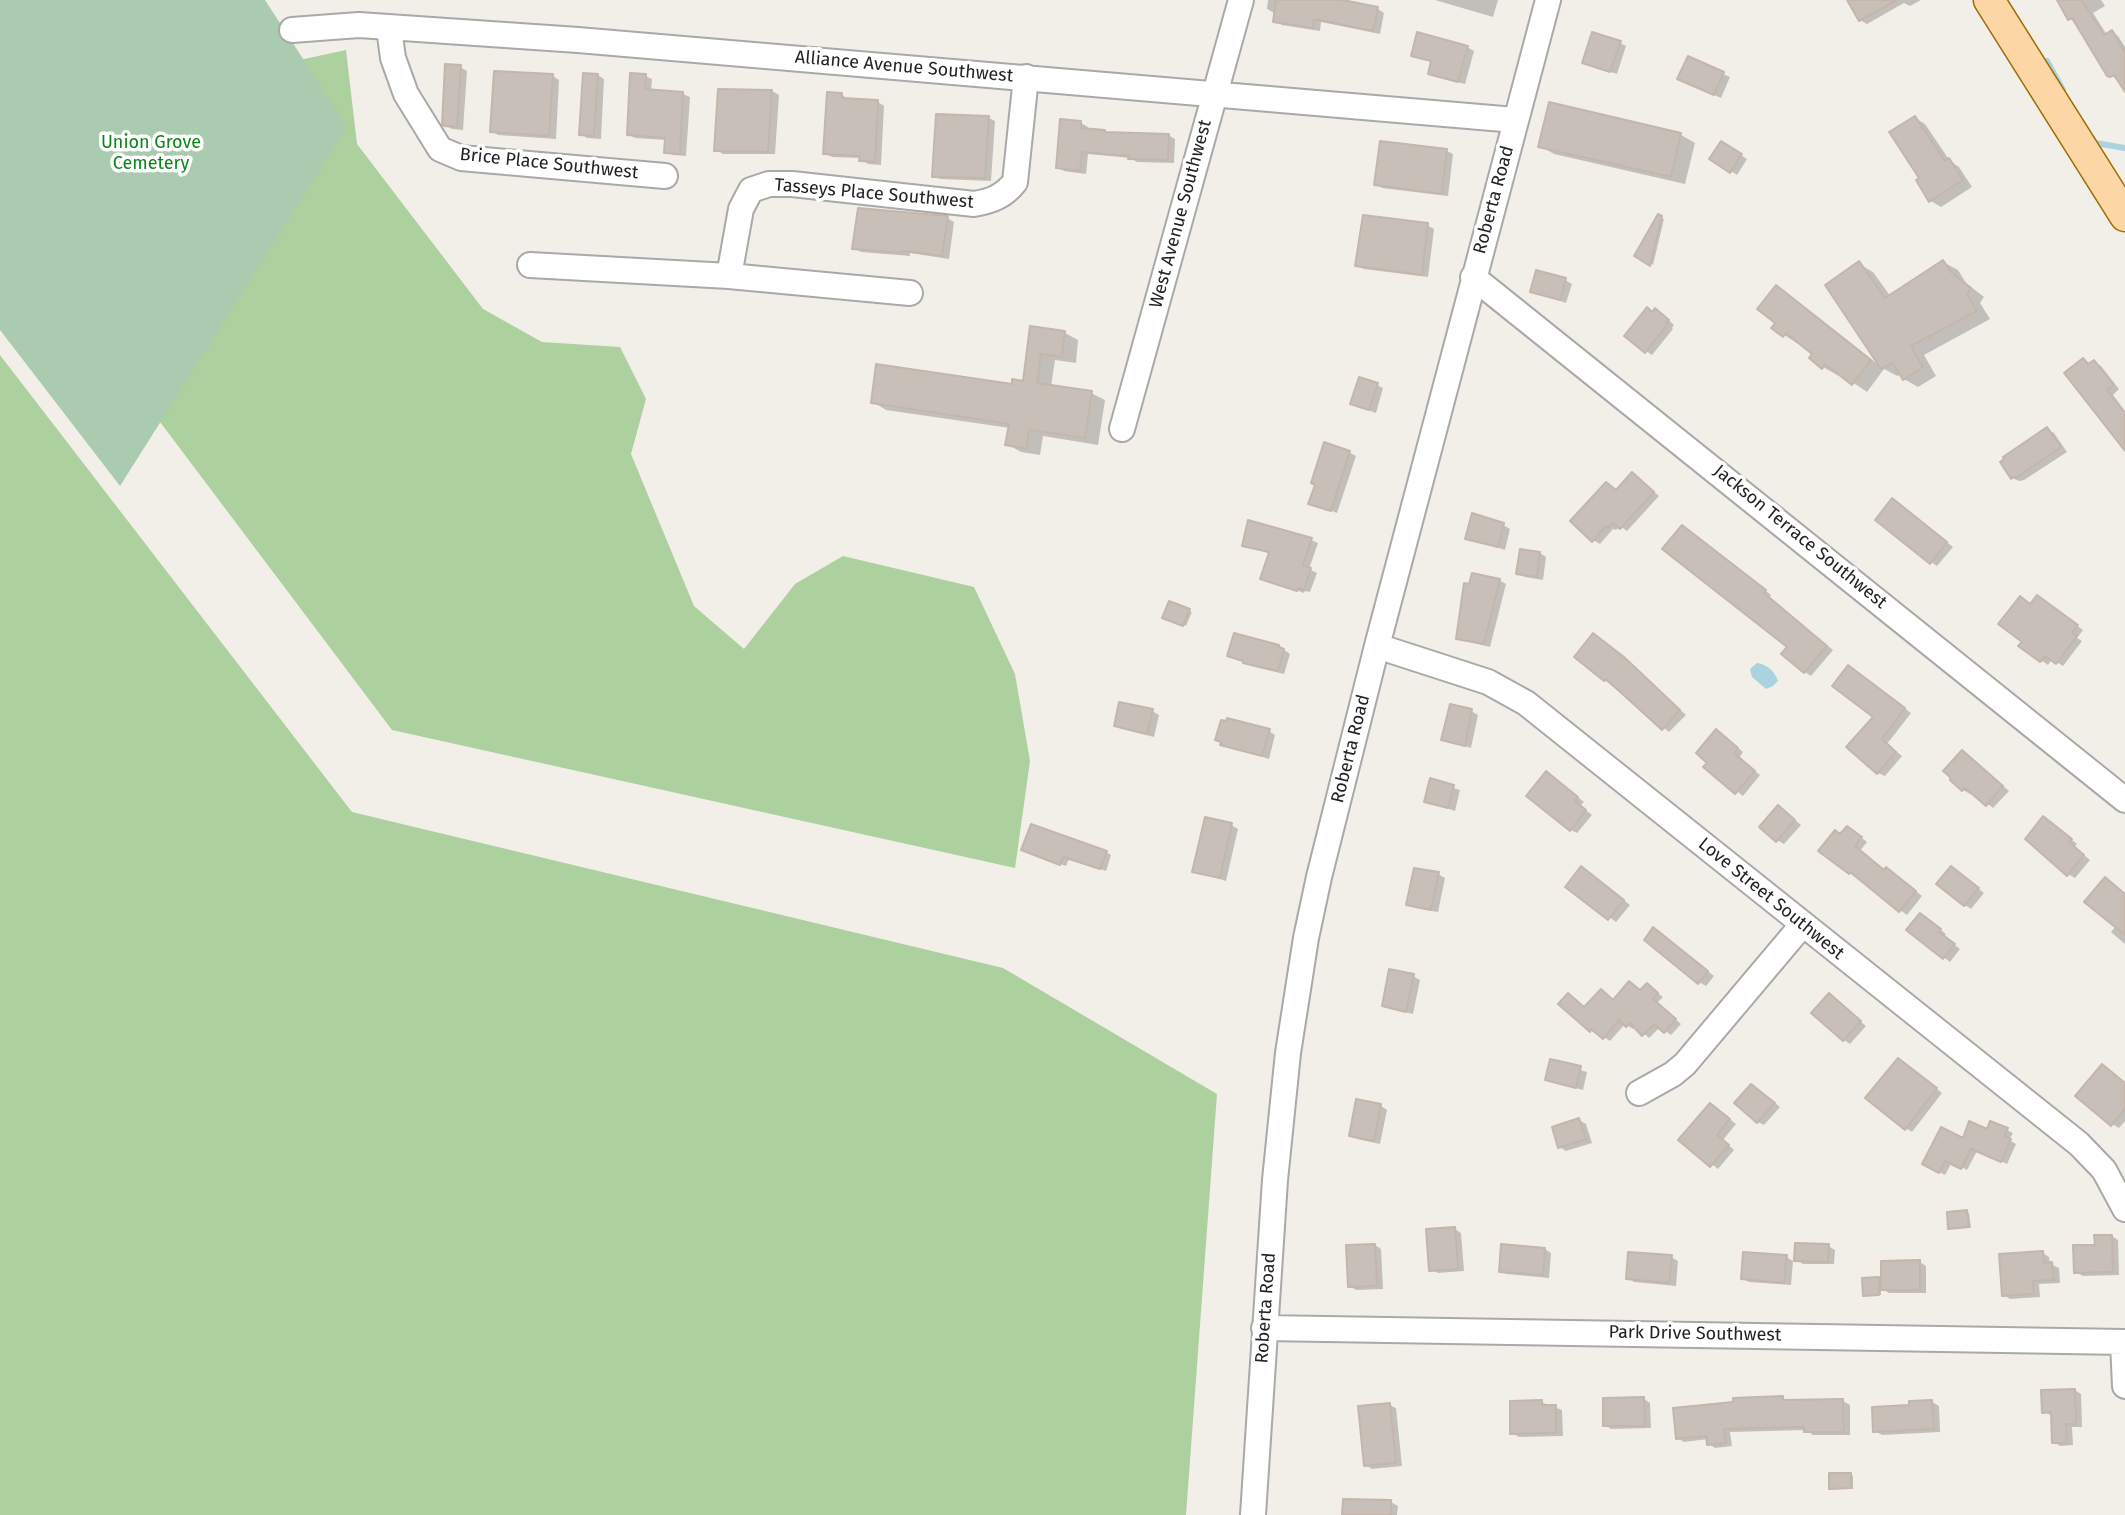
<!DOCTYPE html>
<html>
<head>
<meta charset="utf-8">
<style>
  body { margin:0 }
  canvas { display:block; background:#f2efe9 }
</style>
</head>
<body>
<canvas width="2125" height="1515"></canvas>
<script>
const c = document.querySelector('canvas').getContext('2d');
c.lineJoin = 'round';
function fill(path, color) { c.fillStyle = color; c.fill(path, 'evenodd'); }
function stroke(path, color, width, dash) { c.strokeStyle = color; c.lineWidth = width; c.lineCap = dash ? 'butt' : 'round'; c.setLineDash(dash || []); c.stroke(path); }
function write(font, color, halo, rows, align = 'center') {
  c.font = font + ' "Fira Sans",sans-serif'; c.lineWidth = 7; c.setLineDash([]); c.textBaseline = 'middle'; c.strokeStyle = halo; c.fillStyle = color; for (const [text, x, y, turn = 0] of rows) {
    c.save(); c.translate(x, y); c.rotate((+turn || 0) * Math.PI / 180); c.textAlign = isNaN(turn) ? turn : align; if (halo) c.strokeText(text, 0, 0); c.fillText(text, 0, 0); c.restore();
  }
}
const forest = new Path2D(`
  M346 50 357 144 483 309 542 342 620 347 646 399 631 454 694 606 744 649 795 584 843 556 974 587 1015 674 1030 761 1015 868 392 730 99 341 276 65Z
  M0 355 352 812 1003 968 1217 1094 1186 1515H0Z`);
const cemetery = new Path2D(`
  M0 0H265L347 127 120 486 0 330Z`);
const water = new Path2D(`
  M1757 663C1767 664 1775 672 1778 681L1773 686 1766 689 1752 677 1750 669Z`);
const shadow = new Path2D(`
  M1268 0H1338L1378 9 1384 13 1380 34 1321 22 1320 31 1282 25 1275 21 1276 14 1267 9Z
  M1435 0H1498L1493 17Z
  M1849 0H1921L1910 6 1904 3 1867 24 1860 20Z
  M2059 0H2101L2105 6 2093 13 2107 35 2112 32 2118 36 2125 47V88L2118 80 2109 74 2077 23 2070 19Z
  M1620 43 1626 46 1617 74 1591 66Z
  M1467 47 1474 51 1465 84 1436 77 1430 73 1433 62 1413 55Z
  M1688 58 1730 77 1721 98 1686 82Z
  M460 67 467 71 463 130 452 129 445 125Z
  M598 75 604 79 601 139 587 138 581 134Z
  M553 76 559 80 556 139 498 135 492 131Z
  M645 76 652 79 651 91 683 94 690 97 686 156 673 155 666 152 667 140 635 138 628 134Z
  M720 90 772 91 779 95 775 154H723L716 150Z
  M842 95 848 99 878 102 884 106 881 165 868 164 861 158 832 157 825 153Z
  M989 118 995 121 991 181 940 179 934 176Z
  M1915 118 1925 124 1950 161 1959 167 1972 187 1941 207 1931 201 1918 181 1922 178Z
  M1081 123 1088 127 1087 130 1108 134 1168 135 1175 139 1174 163 1137 162 1130 158 1088 154 1086 174 1064 171 1057 167Z
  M1681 135 1695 143 1685 184 1554 154 1540 146Z
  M1728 147 1747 159 1737 175 1731 171Z
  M1447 151 1453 154 1448 196 1382 188 1375 184Z
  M1659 217 1664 219 1653 265 1636 256Z
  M947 218 954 222 949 259 910 253V256L861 252 854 248Z
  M1427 225 1434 229 1428 277 1364 269 1357 266Z
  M1943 262 1958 270 1966 283 1984 297 1980 303 1990 319 1924 355 1936 376 1918 387 1904 379 1901 374 1897 376 1884 369 1867 392 1839 373 1837 375 1823 367 1812 358 1815 354 1800 342 1798 344 1774 328 1777 323V287L1791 296 1880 366 1859 264 1873 272 1891 297Z
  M1565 280 1572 284 1566 303 1532 291Z
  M1653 313 1662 314 1674 325 1672 328 1673 329 1652 355 1646 351Z
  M1031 328 1065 333 1078 340 1076 363 1055 360 1051 387 1091 393 1105 400 1098 445 1043 436 1040 455 1021 452 1007 444 1010 428 886 410 873 402 1025 383Z
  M2083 360 2091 364 2094 362 2101 366 2119 389 2113 395 2125 411V448Z
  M1377 385 1383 388 1376 413 1352 404Z
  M2047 429 2054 433 2067 452 2024 480 2019 481 2012 478Z
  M1349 452 1356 456 1337 513 1311 503Z
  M1633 474 1659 496 1627 531 1620 526 1616 530 1613 529 1600 544 1593 540 1617 492Z
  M1899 504 1953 547 1937 566 1931 562Z
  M1503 525 1510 529 1505 550 1467 538Z
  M1689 531 1771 595 1769 598 1833 650 1811 676 1805 672 1789 647Z
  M1311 540 1318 543 1309 569 1317 573 1310 592 1305 591 1304 593 1262 578 1271 554 1244 545Z
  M1540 553 1546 557 1543 580 1525 577 1518 574Z
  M1499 580 1506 584 1490 647 1465 641 1458 638Z
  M2044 601 2083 630 2077 638 2082 641 2063 666 2052 659 2048 665 2021 646 2024 642 2031 605Z
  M1189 611 1192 612 1186 626 1167 619Z
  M1279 646 1290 654 1284 674 1251 666 1229 655Z
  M1576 657 1630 663 1686 715 1669 732Z
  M1855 671 1911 713 1887 744 1902 756 1885 776 1878 773 1876 716Z
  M1152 711 1159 715 1154 737 1122 729 1116 726Z
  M1471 711 1478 715 1471 748 1443 739Z
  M1227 723 1269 731 1275 735 1269 759 1222 744Z
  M1723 735 1743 752 1739 758 1760 775 1743 796 1706 767Z
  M1969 756 2009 791 1993 808 1972 792 1970 794 1963 790 1951 780Z
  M1553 777 1584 802 1580 806 1592 815 1577 833 1571 830Z
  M1431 781 1460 790 1455 811 1426 801Z
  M1779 807 1801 825 1784 844 1777 840Z
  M2050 822 2077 844 2074 847 2090 860 2075 878 2068 874Z
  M1231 825 1238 829 1226 881 1194 871Z
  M1854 832 1867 842 1860 851 1885 871 1887 869 1893 873 1922 896 1907 915 1821 851 1841 836Z
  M1106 852 1111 855 1106 871 1069 859 1066 866 1029 853Z
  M1952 868 1984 893 1971 909 1965 905Z
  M1588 872 1630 905 1616 922 1567 886Z
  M1438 874 1445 878 1438 912 1415 908 1408 904Z
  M2125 894V944L2111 932 2116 926Z
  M1927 919 1946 934 1944 937 1960 949 1950 962 1909 930Z
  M1660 933 1714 976 1706 986 1699 982Z
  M1413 976 1420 980 1413 1014 1390 1009 1383 1006Z
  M1630 983 1642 992 1647 985 1663 997 1657 1003 1681 1024 1671 1035 1660 1027 1649 1038 1636 1026 1633 1029 1625 1024 1610 1041 1597 1032 1596 1033 1591 1031 1560 1004 1585 1009 1614 1001Z
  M1829 995 1866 1026 1850 1044 1844 1040Z
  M1551 1061 1587 1072 1583 1090 1547 1080Z
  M1905 1064 1942 1093 1912 1132 1906 1128Z
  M2125 1083V1121L2119 1128 2112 1124Z
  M1758 1090 1780 1107 1764 1125 1758 1122Z
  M1358 1101 1381 1106 1387 1110 1380 1144 1357 1139 1351 1136Z
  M1717 1109 1736 1124 1723 1140 1734 1150 1718 1169 1681 1140Z
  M1579 1120 1586 1124 1592 1143 1566 1151 1560 1147Z
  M2007 1130 2013 1133 2009 1140 2016 1144 2007 1164 1977 1151 1967 1170 1952 1162 1945 1175 1924 1164 1963 1140 1988 1131Z
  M1967 1212 1969 1213 1971 1228H1950Z
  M1455 1229 1461 1233 1464 1271 1438 1273 1431 1270Z
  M2112 1236 2118 1240 2119 1275 2083 1276 2076 1272 2096 1246Z
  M1375 1245 1381 1249 1383 1289 1356 1290 1349 1286Z
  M1828 1246 1835 1250 1834 1264H1803L1796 1260Z
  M1545 1249 1551 1253 1549 1278 1507 1274 1501 1271Z
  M2043 1253 2049 1257 2050 1264 2059 1268 2060 1283 2039 1284 2040 1297 2010 1299 2004 1295Z
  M1671 1257 1678 1261 1676 1286 1634 1282 1628 1278Z
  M1786 1257 1793 1261 1791 1285 1749 1282 1742 1278Z
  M1920 1262 1926 1266V1293H1889L1881 1288V1295L1865 1294 1878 1279 1883 1281Z
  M2075 1390 2081 1394 2082 1427H2072L2073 1445 2060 1446 2054 1442 2053 1416 2043 1412Z
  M1783 1398 1788 1402 1843 1401 1850 1405V1435H1813L1806 1430 1730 1432 1732 1446 1715 1448 1709 1444 1708 1439 1684 1442 1677 1438Z
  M1644 1399 1650 1403 1651 1428 1611 1429 1605 1425Z
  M1541 1402 1562 1410 1563 1436 1519 1437 1512 1433Z
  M1932 1402 1939 1406 1940 1432 1882 1435 1875 1431 1911 1407Z
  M1389 1405 1396 1408 1402 1466 1372 1469 1365 1465Z
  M1850 1474 1853 1476V1489L1831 1488Z
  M1391 1502 1398 1506 1397 1515H1344Z`);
const stream = new Path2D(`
  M2047 61 2063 90
  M2092 138 2095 143 2125 148`);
const building = new Path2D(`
  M1276 0H1343L1378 7 1373 31 1314 19 1313 28 1273 22Z
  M1847 0H1897L1859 21Z
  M2057 0H2082L2104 35 2112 30 2125 52V92L2114 75 2110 77 2107 76 2072 18 2068 20Z
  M1417 32 1468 46 1458 82 1428 74 1431 61 1411 56Z
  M1592 32 1621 41 1610 72 1582 63Z
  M1688 56 1724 72 1714 95 1677 79Z
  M445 64 461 65 457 127 444 126 442 124Z
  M494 71 553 74 549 136 490 132Z
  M583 73 598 74 594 136 579 135Z
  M630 73 646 74 645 89 683 92 680 154 664 153 665 138 627 135Z
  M718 89 772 90 768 152 714 151Z
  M827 92 842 93V98L878 100 875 162 859 161 860 156 823 154Z
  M1549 102 1681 133 1671 177 1538 147Z
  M936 114 989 116 985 178 932 177Z
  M1915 116 1945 161 1949 158 1963 180 1929 202 1916 180 1919 178 1889 132Z
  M1060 119 1081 121V128L1105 130V132L1169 134 1168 160 1128 159 1129 156 1082 152 1080 171 1056 168Z
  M1380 141 1447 149 1442 194 1374 185Z
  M1721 141 1742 154 1730 173 1709 159Z
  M858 208 948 216 942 256 904 251 903 253 852 249Z
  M1658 214 1662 216 1650 266 1634 256Z
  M1363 215 1428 223 1422 275 1355 266Z
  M1943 260 1952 273 1971 288 1967 294 1977 311 1911 346 1923 367 1903 380 1893 363 1881 369 1825 285 1859 261 1885 298Z
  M1536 270 1566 278 1560 300 1530 292Z
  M1776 285 1871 360 1852 385 1825 364 1822 369 1809 358 1812 354 1786 333 1783 337 1771 328 1775 323 1757 309Z
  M1647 307 1652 312 1655 308 1669 320 1666 323 1668 324 1645 353 1624 336Z
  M1030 326 1065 331 1062 357 1041 354 1037 383 1092 391 1085 438 1029 430 1027 449 1005 445 1009 424 871 403 876 364 1012 384V379L1023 381Z
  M2083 358 2088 364 2094 360 2114 385 2107 390 2125 413V451L2064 373Z
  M1359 377 1378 383 1369 410 1350 404Z
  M2047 427 2061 447 2016 478 2015 476 2011 479 2000 462 2004 459 2003 457Z
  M1324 442 1350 451 1331 511 1308 504 1315 485 1311 483Z
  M1632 472 1654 492 1620 529 1613 523 1608 528 1606 526 1592 542 1570 521 1606 482 1616 490Z
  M1892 498 1947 542 1930 564 1875 520Z
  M1472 513 1504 523 1498 547 1465 539Z
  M1248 520 1312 538 1303 565 1311 568 1304 590 1298 588 1297 591 1260 579 1269 552 1242 546Z
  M1682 525 1766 590 1764 593 1827 646 1804 673 1781 654 1787 647 1662 549Z
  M1520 549 1540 552 1537 577 1516 574Z
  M1472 573 1500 579 1484 644 1456 639 1464 583 1469 584Z
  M2037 595 2078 625 2072 633 2077 636 2056 664 2045 656 2040 662 2018 646 2022 642 1998 624 2020 596 2030 604Z
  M1169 601 1190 609 1183 626 1162 618Z
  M1234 633 1279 645V647L1284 649 1278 671 1243 663V661L1227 656Z
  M1593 633 1624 657 1680 710 1662 730 1606 679 1604 681 1574 657Z
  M1848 665 1905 708 1882 739 1896 752 1877 774 1846 747 1873 717 1832 686Z
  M1119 702 1153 709 1147 734 1114 726Z
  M1450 704 1472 709 1465 746 1441 740Z
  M1227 718 1270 729 1262 756 1220 745 1221 742 1215 740 1221 720 1226 721Z
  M1716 729 1738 748 1734 753 1755 771 1735 794 1703 767 1707 763 1696 753Z
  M1962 750 2003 786 1986 806 1965 788 1962 791 1950 780V777L1943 771Z
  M1546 771 1578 797 1575 801 1586 810 1570 831 1526 796Z
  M1430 778 1454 785 1448 808 1424 802Z
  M1778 805 1795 820 1776 842 1759 827Z
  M2043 816 2072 839 2069 842 2084 855 2067 876 2025 839Z
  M1205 817 1232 823 1220 878 1192 872Z
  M1031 824 1107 851 1100 869 1063 857 1060 865 1021 850Z
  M1847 826 1862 837 1855 846 1884 870 1886 867 1916 891 1899 912 1850 872 1849 874 1818 851 1835 830 1840 834Z
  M1581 866 1624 900 1608 920 1565 887Z
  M1951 866 1979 888 1964 906 1936 884Z
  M1414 868 1439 872 1431 910 1406 905Z
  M2105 877 2125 894V935L2084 902Z
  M1920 913 1941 929 1939 932 1955 944 1943 959 1906 930Z
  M1653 927 1708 971 1698 984 1644 940Z
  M1389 969 1414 974 1406 1012 1382 1006Z
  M1629 981 1640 990 1647 983 1658 993 1653 999 1676 1019 1664 1033 1654 1024 1642 1036 1630 1023 1626 1027 1619 1020 1603 1039 1591 1029 1590 1032 1558 1004 1568 993 1584 1007 1601 989 1613 1000Z
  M1829 993 1861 1021 1843 1041 1811 1013Z
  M1898 1058 1937 1088 1905 1130 1865 1098Z
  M1550 1059 1581 1066 1576 1088 1545 1080Z
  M2102 1064 2125 1083V1109L2111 1126 2075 1096Z
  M1751 1084 1775 1103 1757 1123 1734 1103Z
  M1356 1099 1381 1104 1374 1141 1349 1136Z
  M1710 1103 1730 1119 1717 1135 1729 1145 1710 1167 1678 1140Z
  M1579 1118 1586 1139 1558 1148 1552 1127Z
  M1969 1121 1987 1129 1990 1121 2008 1128 2004 1136 2011 1139 2001 1162 1971 1149 1961 1169 1945 1161 1939 1173 1922 1164 1941 1127 1963 1138Z
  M1967 1210 1969 1227 1948 1229 1947 1212Z
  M1455 1227 1458 1269 1429 1271 1426 1229Z
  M2094 1235H2112L2113 1272 2074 1273 2073 1245H2095Z
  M1795 1243 1829 1244 1828 1262 1794 1261Z
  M1375 1244 1377 1286 1348 1287 1346 1245Z
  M1501 1244 1545 1248 1543 1275 1499 1272Z
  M2043 1251 2044 1263 2052 1262 2054 1280 2033 1281 2034 1294 2002 1296 1999 1254Z
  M1628 1252 1672 1255 1669 1283 1626 1279Z
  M1743 1252 1787 1255 1784 1283 1741 1279Z
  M1920 1260V1290H1881V1261Z
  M1879 1277V1295L1863 1296 1862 1278Z
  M2075 1389 2076 1424H2066L2067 1443H2052L2051 1412 2042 1413 2041 1390Z
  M1783 1396V1400L1843 1399 1844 1432H1804V1427L1724 1429 1726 1443 1707 1445 1706 1436 1676 1439 1673 1408 1733 1402V1398Z
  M1644 1397 1645 1426H1603V1398Z
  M1542 1400V1405H1556V1433L1510 1434V1401Z
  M1932 1400 1934 1429 1873 1432 1872 1407 1909 1405V1401Z
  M1390 1403 1396 1463 1364 1466 1358 1406Z
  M1829 1473H1851V1488L1829 1489Z
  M1343 1499 1391 1500V1515H1342Z`);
const minor = new Path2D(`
  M389 28 393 58 406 94 440 149 461 158 665 176
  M292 30 359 25 578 40 1515 120
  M530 265 729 276 910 293
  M729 276 741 209 751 190 769 184H792L974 204C992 201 1004 196 1015 182L1026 77
  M1473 277 2125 800
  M1122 429 1241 0
  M1377 646 1488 682 1526 703 2079 1144 2104 1170 2125 1209
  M1639 1093 1673 1074 1685 1064 1803 924
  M1264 1328 2125 1342
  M2123 1342 2125 1386
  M1253 1515 1275 1180 1288 1053 1306 938 1319 877 1377 646 1548 0`);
const major = new Path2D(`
  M1989 0 2125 216`);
const streetNames = [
  ["Alliance Avenue Southwest",904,67,5],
  ["Brice Place Southwest",549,164,6],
  ["Tasseys Place Southwest",874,194,5],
  ["Roberta Road",1494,200,-75],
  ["West Avenue Southwest",1181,214,-75],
  ["Jackson Terrace Southwest",1800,537,39],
  ["Roberta Road",1351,749,-76],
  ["Love Street Southwest",1771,899,39],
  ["Roberta Road",1266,1308,-86],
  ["Park Drive Southwest",1695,1334,1]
];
const parkNames = [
  ["Union Grove",151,143],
  ["Cemetery",151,164]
];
fill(forest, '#add19e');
fill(cemetery, '#aacbaf');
fill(water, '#aad3df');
fill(shadow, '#0003');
stroke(stream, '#aad3df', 6);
fill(building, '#c7bfb8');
stroke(building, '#c4b6ab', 2);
stroke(minor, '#a9a9a9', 28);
stroke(major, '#a06b00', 33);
stroke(minor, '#fff', 24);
stroke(major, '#fcd6a4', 30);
write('18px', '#222', '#fff', streetNames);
write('18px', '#0c8416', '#fff', parkNames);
</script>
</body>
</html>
